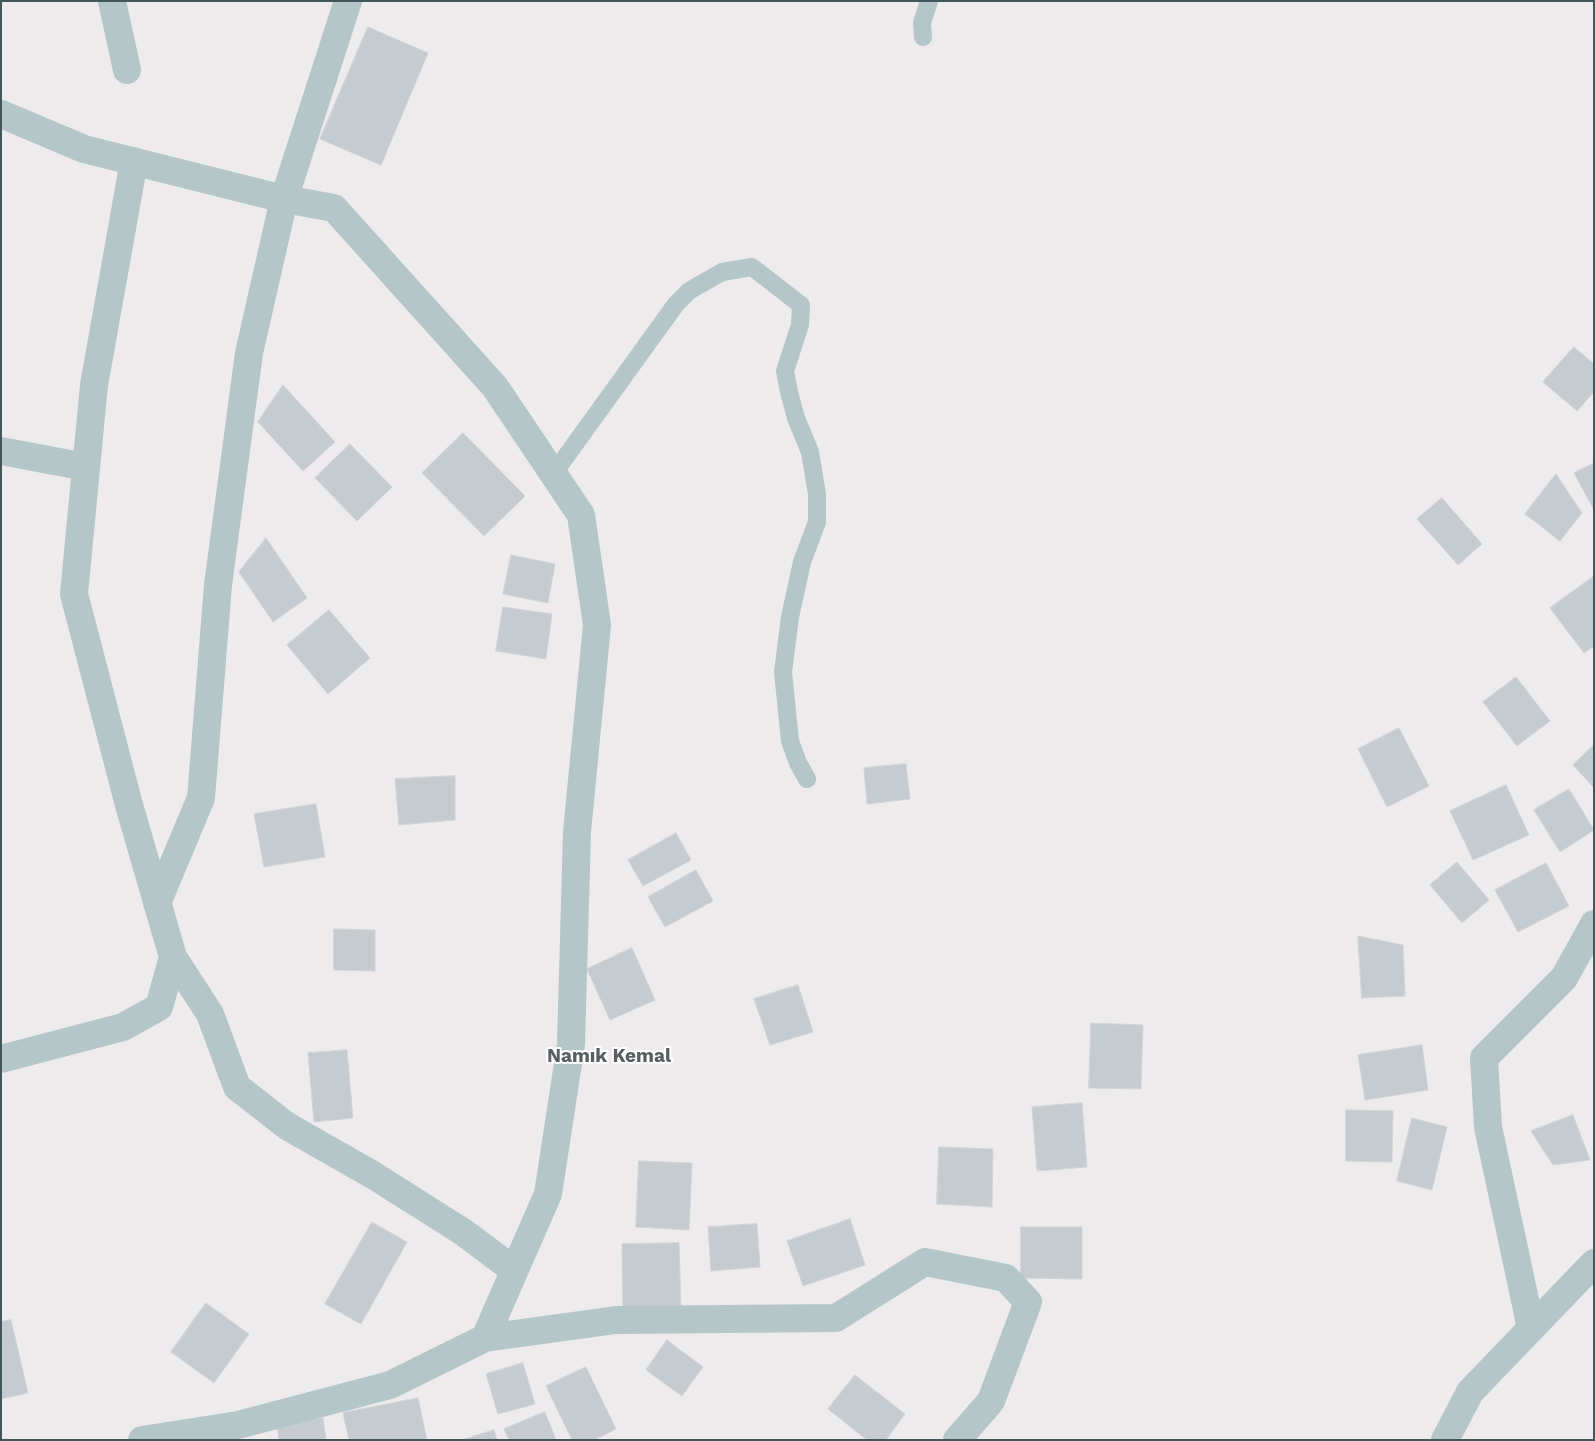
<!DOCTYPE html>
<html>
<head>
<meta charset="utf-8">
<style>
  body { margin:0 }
  #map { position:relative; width:1595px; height:1441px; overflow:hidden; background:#eeebec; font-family:"Work Sans",sans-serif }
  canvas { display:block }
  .frame { position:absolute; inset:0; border:2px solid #435659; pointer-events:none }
</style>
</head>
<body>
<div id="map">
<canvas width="1595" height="1441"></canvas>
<div class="frame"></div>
</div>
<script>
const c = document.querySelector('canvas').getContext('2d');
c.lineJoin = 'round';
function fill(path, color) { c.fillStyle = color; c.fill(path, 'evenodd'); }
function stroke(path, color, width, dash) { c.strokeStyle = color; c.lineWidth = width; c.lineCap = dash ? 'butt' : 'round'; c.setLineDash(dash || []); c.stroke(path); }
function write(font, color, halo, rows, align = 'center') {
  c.font = font + ' "Work Sans",sans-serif'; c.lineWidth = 4; c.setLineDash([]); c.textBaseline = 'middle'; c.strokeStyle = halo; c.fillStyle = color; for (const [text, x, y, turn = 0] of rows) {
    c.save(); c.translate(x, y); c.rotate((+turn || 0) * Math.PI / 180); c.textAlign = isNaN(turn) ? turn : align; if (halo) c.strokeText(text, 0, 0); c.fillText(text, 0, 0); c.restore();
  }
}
const building = new Path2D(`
  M368 27 428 53 381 165 320 139Z
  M1574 347 1594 364V392L1577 411 1543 382Z
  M283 385 335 442 303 471 258 422Z
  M463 433 525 496 484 536 422 473Z
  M350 444 392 487 357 521 315 478Z
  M1594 463V510L1574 473Z
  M1556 474 1582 513 1560 541 1525 514Z
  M1442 498 1482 544 1458 565 1417 519Z
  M266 538 307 598 273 622 239 572Z
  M511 555 555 564 548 603 503 594Z
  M1594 576V646L1584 653 1550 608Z
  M503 607 552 614 546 659 496 651Z
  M329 610 370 658 328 694 287 645Z
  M1516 677 1550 721 1517 746 1483 702Z
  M1399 728 1429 786 1387 807 1358 749Z
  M1594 745V788L1573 765Z
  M906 764 910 799 867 804 864 768Z
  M455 776V820L399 825 395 779Z
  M1506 785 1529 835 1473 860 1450 811Z
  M1569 789 1594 830 1560 852 1534 810Z
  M316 804 325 857 264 867 254 814Z
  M676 833 691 860 643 886 628 860Z
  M1457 862 1489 900 1462 923 1430 885Z
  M1546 863 1569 906 1518 932 1495 890Z
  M696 870 713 901 665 927 648 897Z
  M334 929 375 930V971L334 970Z
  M1358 936 1403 945 1405 996 1362 998Z
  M632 948 655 1000 610 1020 587 969Z
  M798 985 813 1032 770 1045 754 999Z
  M1091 1023 1143 1025 1141 1089 1089 1088Z
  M1422 1045 1428 1090 1365 1100 1358 1055Z
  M347 1050 353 1118 314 1122 308 1053Z
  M1082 1103 1087 1167 1037 1171 1032 1107Z
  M1346 1110 1393 1111 1392 1162 1346 1161Z
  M1573 1115 1590 1160 1553 1165 1531 1131Z
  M1412 1118 1447 1127 1432 1190 1397 1181Z
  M939 1147 993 1149 992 1207 937 1204Z
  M639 1161 692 1163 689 1230 636 1227Z
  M850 1219 865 1265 803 1286 787 1241Z
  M372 1222 407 1242 361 1324 325 1304Z
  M757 1224 760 1267 711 1271 708 1227Z
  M1021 1227H1082V1279L1021 1278Z
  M679 1243 681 1308 623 1310 622 1244Z
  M206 1303 249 1334 214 1383 171 1352Z
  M11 1320 28 1393 1 1399V1322Z
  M667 1340 703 1367 682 1396 646 1370Z
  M523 1363 535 1404 498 1414 486 1374Z
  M586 1367 616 1429 594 1440H572L546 1386Z
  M855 1375 905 1414 886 1440H867L828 1409Z
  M418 1398 427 1440H349L343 1413Z
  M545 1412 556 1440H509L504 1429Z
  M323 1418 326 1440H279L277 1425Z
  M494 1430 497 1440H462Z`);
const lane = new Path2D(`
  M923 37 922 23 929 1
  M554 473 676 304 689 291 722 272 752 267 801 305 800 325 785 371 789 392 796 418 810 452 817 494V522L802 562 790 617 783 672 790 741 798 763 807 779`);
const street = new Path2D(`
  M112 1 127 70
  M1 114 84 149 284 199 334 208 495 387 581 515 597 625 577 832 571 1044 548 1194 485 1338 390 1385 238 1425 142 1440
  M1 451 86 467
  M157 903 201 798 218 585 249 353 284 199 348 1
  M173 957 210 1014 237 1087 287 1126 373 1175 463 1232 514 1270
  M1 1059 123 1027 159 1007 173 957 129 805 74 594 94 385 134 161
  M1531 1328 1488 1127 1484 1058 1564 978 1594 924
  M485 1338 616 1320 836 1318 925 1262 1006 1278 1028 1302 991 1401 957 1440
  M1445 1440 1470 1392 1594 1263`);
const districtNames = [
  ["Namık Kemal",609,1056]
];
fill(building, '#c5cbce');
stroke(building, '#cfd4d8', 1);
stroke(lane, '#b5c6c9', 18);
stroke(street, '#b5c6c9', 28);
write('bold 19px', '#585f61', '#fff', districtNames);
</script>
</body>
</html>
